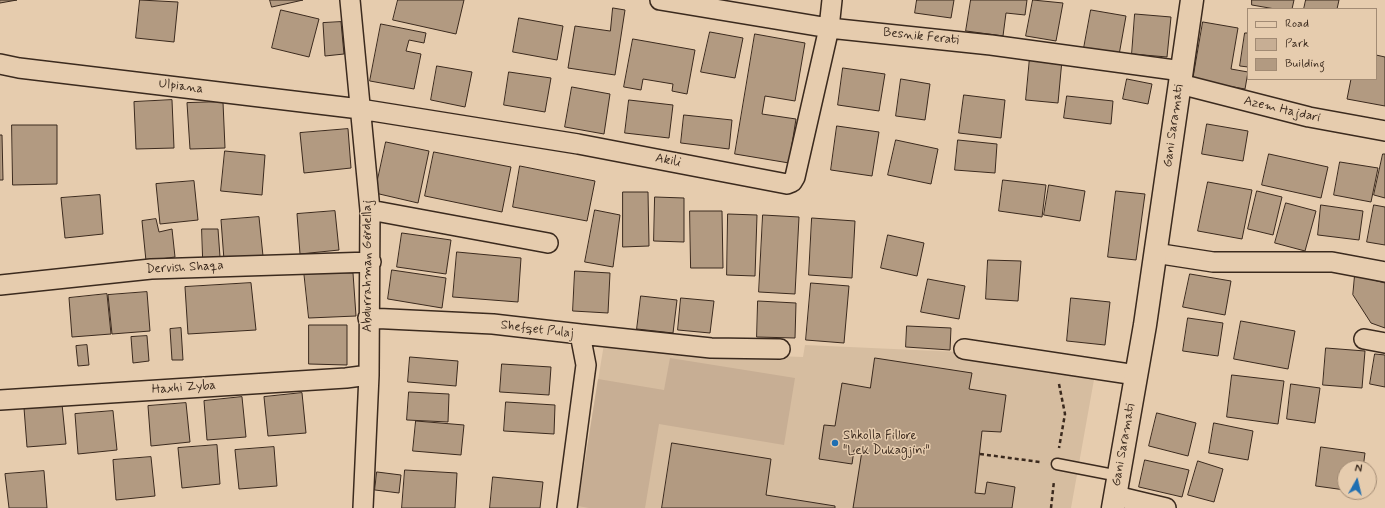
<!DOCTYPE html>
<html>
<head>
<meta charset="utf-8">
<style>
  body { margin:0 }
  #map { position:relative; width:1385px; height:508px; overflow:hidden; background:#e6ccae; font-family:Mynerve,sans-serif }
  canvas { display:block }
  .legend { position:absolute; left:1247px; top:8px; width:130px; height:72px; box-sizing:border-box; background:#e6ccae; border:1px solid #a28b74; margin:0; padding:5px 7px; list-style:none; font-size:12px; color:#3b2a1e }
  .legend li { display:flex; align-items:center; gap:8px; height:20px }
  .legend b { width:20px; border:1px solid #a28b74 }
  .north { position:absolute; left:1337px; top:460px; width:40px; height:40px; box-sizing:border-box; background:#e6ccae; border:1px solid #a28b74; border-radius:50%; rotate:8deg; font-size:11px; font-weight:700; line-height:16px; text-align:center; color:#3b2a1e }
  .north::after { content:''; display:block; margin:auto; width:14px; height:18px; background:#1f6fb2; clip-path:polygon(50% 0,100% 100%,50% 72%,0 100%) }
</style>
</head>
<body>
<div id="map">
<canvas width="1385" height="508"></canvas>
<ul class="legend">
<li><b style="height:5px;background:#e6ccae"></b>Road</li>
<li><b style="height:11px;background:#c7ae94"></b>Park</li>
<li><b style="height:11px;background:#b29a81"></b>Building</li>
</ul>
<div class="north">N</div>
</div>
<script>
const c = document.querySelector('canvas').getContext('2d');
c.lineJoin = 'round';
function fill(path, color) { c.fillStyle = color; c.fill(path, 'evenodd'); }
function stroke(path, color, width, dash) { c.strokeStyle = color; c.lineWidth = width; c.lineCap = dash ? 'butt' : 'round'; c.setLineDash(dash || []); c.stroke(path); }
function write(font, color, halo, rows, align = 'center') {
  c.font = font + ' Mynerve,sans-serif'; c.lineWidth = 3; c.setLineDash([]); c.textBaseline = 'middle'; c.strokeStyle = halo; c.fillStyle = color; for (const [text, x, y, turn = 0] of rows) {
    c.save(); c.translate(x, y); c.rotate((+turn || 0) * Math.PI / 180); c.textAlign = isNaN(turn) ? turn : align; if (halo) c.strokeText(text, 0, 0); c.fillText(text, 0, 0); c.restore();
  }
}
const built = new Path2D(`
  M604 344 722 354 803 357 805 345 960 352 1095 374 1071 508H577Z`);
const green = new Path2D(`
  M670 358 795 378 784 445 659 424 645 508H589L578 506 598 379 664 390Z`);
const building = new Path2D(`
  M0 0H17L0 3Z
  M140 0 178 2 174 42 136 38Z
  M270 0H303L272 7Z
  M398 0H464L456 34 393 20Z
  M917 0H954L951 18 915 13Z
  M971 0H1027L1025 15 1006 13 1003 36 966 31Z
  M1033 0 1063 3 1056 41 1026 36Z
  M1252 0H1294L1292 9H1275L1252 5Z
  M1306 0H1339L1337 9H1304Z
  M613 8 625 10 615 75 568 68 575 26 610 31Z
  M281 10 319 19 309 57 272 48Z
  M1091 10 1126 16 1119 55 1084 48Z
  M1135 14 1171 17 1167 57 1132 54Z
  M519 18 563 26 557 60 513 52Z
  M341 22 344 54 325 56 323 23Z
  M1203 22 1238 28 1231 69 1248 72 1245 89 1193 80Z
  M381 24 426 33 424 43 409 40 406 51 421 54 414 89 370 81Z
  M710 32 743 38 735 78 701 72Z
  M1245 33H1248V67L1240 66Z
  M755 34 805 43 795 101 765 96 762 114 796 119 789 163 735 154Z
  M633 39 695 50 687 94 672 91 673 84 643 79 641 90 624 87Z
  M1376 55 1385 57V106L1347 99 1351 79H1376Z
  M1030 57 1062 60 1058 103 1026 100Z
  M437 66 472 72 465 107 431 100Z
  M843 68 885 74 879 111 838 105Z
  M509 72 551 78 545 112 504 105Z
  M901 79 930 84 925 120 896 116Z
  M1127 79 1152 84 1148 104 1123 99Z
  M572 87 610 94 604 134 565 127Z
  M964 95 1005 100 1001 138 959 133Z
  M1067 96 1113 101 1111 124 1064 118Z
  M172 100 174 148 136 149 134 102Z
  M629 100 673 105 669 138 625 133Z
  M223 102 225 148 190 149 187 103Z
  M684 115 732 120 729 149 681 143Z
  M1207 124 1248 131 1243 161 1202 154Z
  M12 125H57V184L13 185Z
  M837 126 879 132 872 176 831 170Z
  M348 129 351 168 304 173 300 133Z
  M0 135H2L3 180H0Z
  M896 140 938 149 931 184 888 175Z
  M958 140 997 144 995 173 955 170Z
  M386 142 429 151 418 203 375 193Z
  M225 151 265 155 262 195 221 191Z
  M434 152 511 167 502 212 425 196Z
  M1269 154 1328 167 1321 198 1262 185Z
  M1383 154H1385V198L1374 195Z
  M1340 162 1378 168 1371 202 1334 195Z
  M520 166 595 181 587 221 513 207Z
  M1003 180 1046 185 1042 217 999 211Z
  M194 181 198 220 160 224 156 184Z
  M1208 182 1252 190 1242 239 1198 231Z
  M1049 185 1085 191 1080 221 1044 215Z
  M1116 191 1145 194 1136 260 1108 257Z
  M1257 191 1282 197 1273 235 1248 229Z
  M623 192H648L649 246 623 247Z
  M100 195 103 234 65 238 61 198Z
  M655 197 684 198V242L654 241Z
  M1286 203 1316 211 1305 251 1275 243Z
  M1321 205 1363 211 1359 240 1318 235Z
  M1374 205 1385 207V245L1367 242Z
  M595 210 620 215 613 267 585 262Z
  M335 211 339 250 300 254 297 214Z
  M690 211H722L723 268H691Z
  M728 214 757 215 755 276 727 275Z
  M763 215 799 217 795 294 759 292Z
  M259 217 263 256 224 260 221 220Z
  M812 218 855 221 852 278 809 275Z
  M156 219 159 232 172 229 175 257 146 261 142 221Z
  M202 229H218L220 257 203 258Z
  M402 233 451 240 446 274 397 267Z
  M888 235 924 243 917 276 881 268Z
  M457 252 521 258 518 302 453 297Z
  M988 260 1021 261 1018 301 986 299Z
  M392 270 446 278 442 308 388 299Z
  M304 271 353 273 356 316 309 318Z
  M575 271 610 273 608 313 573 311Z
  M1190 274 1231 281 1225 315 1183 307Z
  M1355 275 1385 283V328L1371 323 1353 295Z
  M928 279 965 286 959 319 921 312Z
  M251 283 256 330 188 334 185 287Z
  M811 283 849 286 844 343 806 340Z
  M147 292 150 331 112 334 108 295Z
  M107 294 111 334 72 337 69 298Z
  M641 296 677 300 673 333 637 329Z
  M681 298 714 301 710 333 678 330Z
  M1071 298 1110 302 1105 345 1067 341Z
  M758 301 796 303 795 338 757 337Z
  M1188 318 1223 323 1218 356 1183 351Z
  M1241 321 1295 331 1288 369 1234 359Z
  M309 325H347V365L309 364Z
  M907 326 951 328 950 350 906 347Z
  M181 328 183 360H172L170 329Z
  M147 336 149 361 133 363 131 337Z
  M87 345 89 365 78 366 76 346Z
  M1326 348 1365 351 1362 388 1323 385Z
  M1375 354 1385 355V387L1370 384Z
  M410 357 458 361 456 386 408 382Z
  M875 358 972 373 969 389 1006 395 1001 432 982 431 975 493 985 494 987 482 1015 487 1012 508H853L862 451 854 450 852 464 819 459 824 425 835 426 842 383 870 388Z
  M502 364 551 367 549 395 500 392Z
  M1232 375 1284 381 1278 424 1227 417Z
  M1291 384 1320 388 1315 423 1287 419Z
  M409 392 449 394 448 422 407 420Z
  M302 393 306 433 268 436 264 397Z
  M242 397 246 437 207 440 204 401Z
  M506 402 555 405 554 434 504 431Z
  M186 403 190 442 151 446 148 406Z
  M62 404 66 444 27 447 24 408Z
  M113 411 117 450 78 454 75 414Z
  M1157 413 1196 423 1188 456 1149 446Z
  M416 421 464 425 461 455 413 451Z
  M1214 423 1253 431 1248 460 1209 453Z
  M672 443 771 459 766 495 835 506V508H662Z
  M217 445 220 484 182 488 178 448Z
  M274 447 277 486 239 489 235 450Z
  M1321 447 1365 453 1363 468H1345V490L1316 486Z
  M151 457 155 496 116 500 113 460Z
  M1145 460 1189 470 1182 497 1139 487Z
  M1198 461 1223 469 1214 502 1188 495Z
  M405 470 457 473 455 508H402Z
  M44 471 47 508H9L5 474Z
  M377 472 401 475 399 493 375 490Z
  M493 477 543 482 540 508H490Z`);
const path = new Path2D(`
  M1059 384 1065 414 1059 448
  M980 454 1040 462
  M1051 508 1054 481`);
const lane = new Path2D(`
  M1057 464 1119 476`);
const street = new Path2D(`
  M350 0 370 210 369 375 363 508
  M660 0 829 28 991 45 1182 71
  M0 64 19 68 360 109 578 144 787 184 792 182 795 177 829 28 832 0
  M1180 84 1309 117 1385 131
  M370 210 548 243
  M1155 253 1213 262H1332L1385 272
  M0 285 151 269 371 262
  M368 318 493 324 580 334 586 365 567 508
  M580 334 711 348 780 349
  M1364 339 1385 343
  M964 349 1136 375
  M0 400 346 378 369 375
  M1116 496 1166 508`);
const secondary = new Path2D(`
  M1113 508 1145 325 1192 0`);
const markers = [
  [835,443,4,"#1f6fb2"]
];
const streetNames = [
  ["Besnik Ferati",921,37,6],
  ["Ulpiana",181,87,7],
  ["Azem Hajdari",1282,110,13],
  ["Gani Saramati",1174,126,-82],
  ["Akili",668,161,11],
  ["Abdurrahman Gërdellaj",368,266,-90],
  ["Dervish Shaqa",185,268,-3],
  ["Shefqet Pulaj",537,330,7],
  ["Haxhi Zyba",184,388,-4],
  ["Gani Saramati",1124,445,-80]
];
const poiNames = [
  ["Shkolla Fillore",843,436],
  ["\"Lek Dukagjini\"",843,451]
];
fill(built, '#d6bda0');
fill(green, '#c7ae94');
fill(building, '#b29a81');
stroke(building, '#3b2a1e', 1);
stroke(lane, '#3b2a1e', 13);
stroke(street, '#3b2a1e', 22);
stroke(secondary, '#3b2a1e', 25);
stroke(path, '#3b2a1e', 2.5, [4, 3]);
stroke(lane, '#e6ccae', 10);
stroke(street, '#e6ccae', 19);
stroke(secondary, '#e6ccae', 22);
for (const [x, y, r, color] of markers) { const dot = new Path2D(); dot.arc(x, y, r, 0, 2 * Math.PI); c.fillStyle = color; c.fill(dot); stroke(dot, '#e6ccae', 1.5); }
write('13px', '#3b2a1e', '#e6ccae', streetNames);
write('13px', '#3b2a1e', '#e6ccae', poiNames, 'left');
</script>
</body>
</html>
